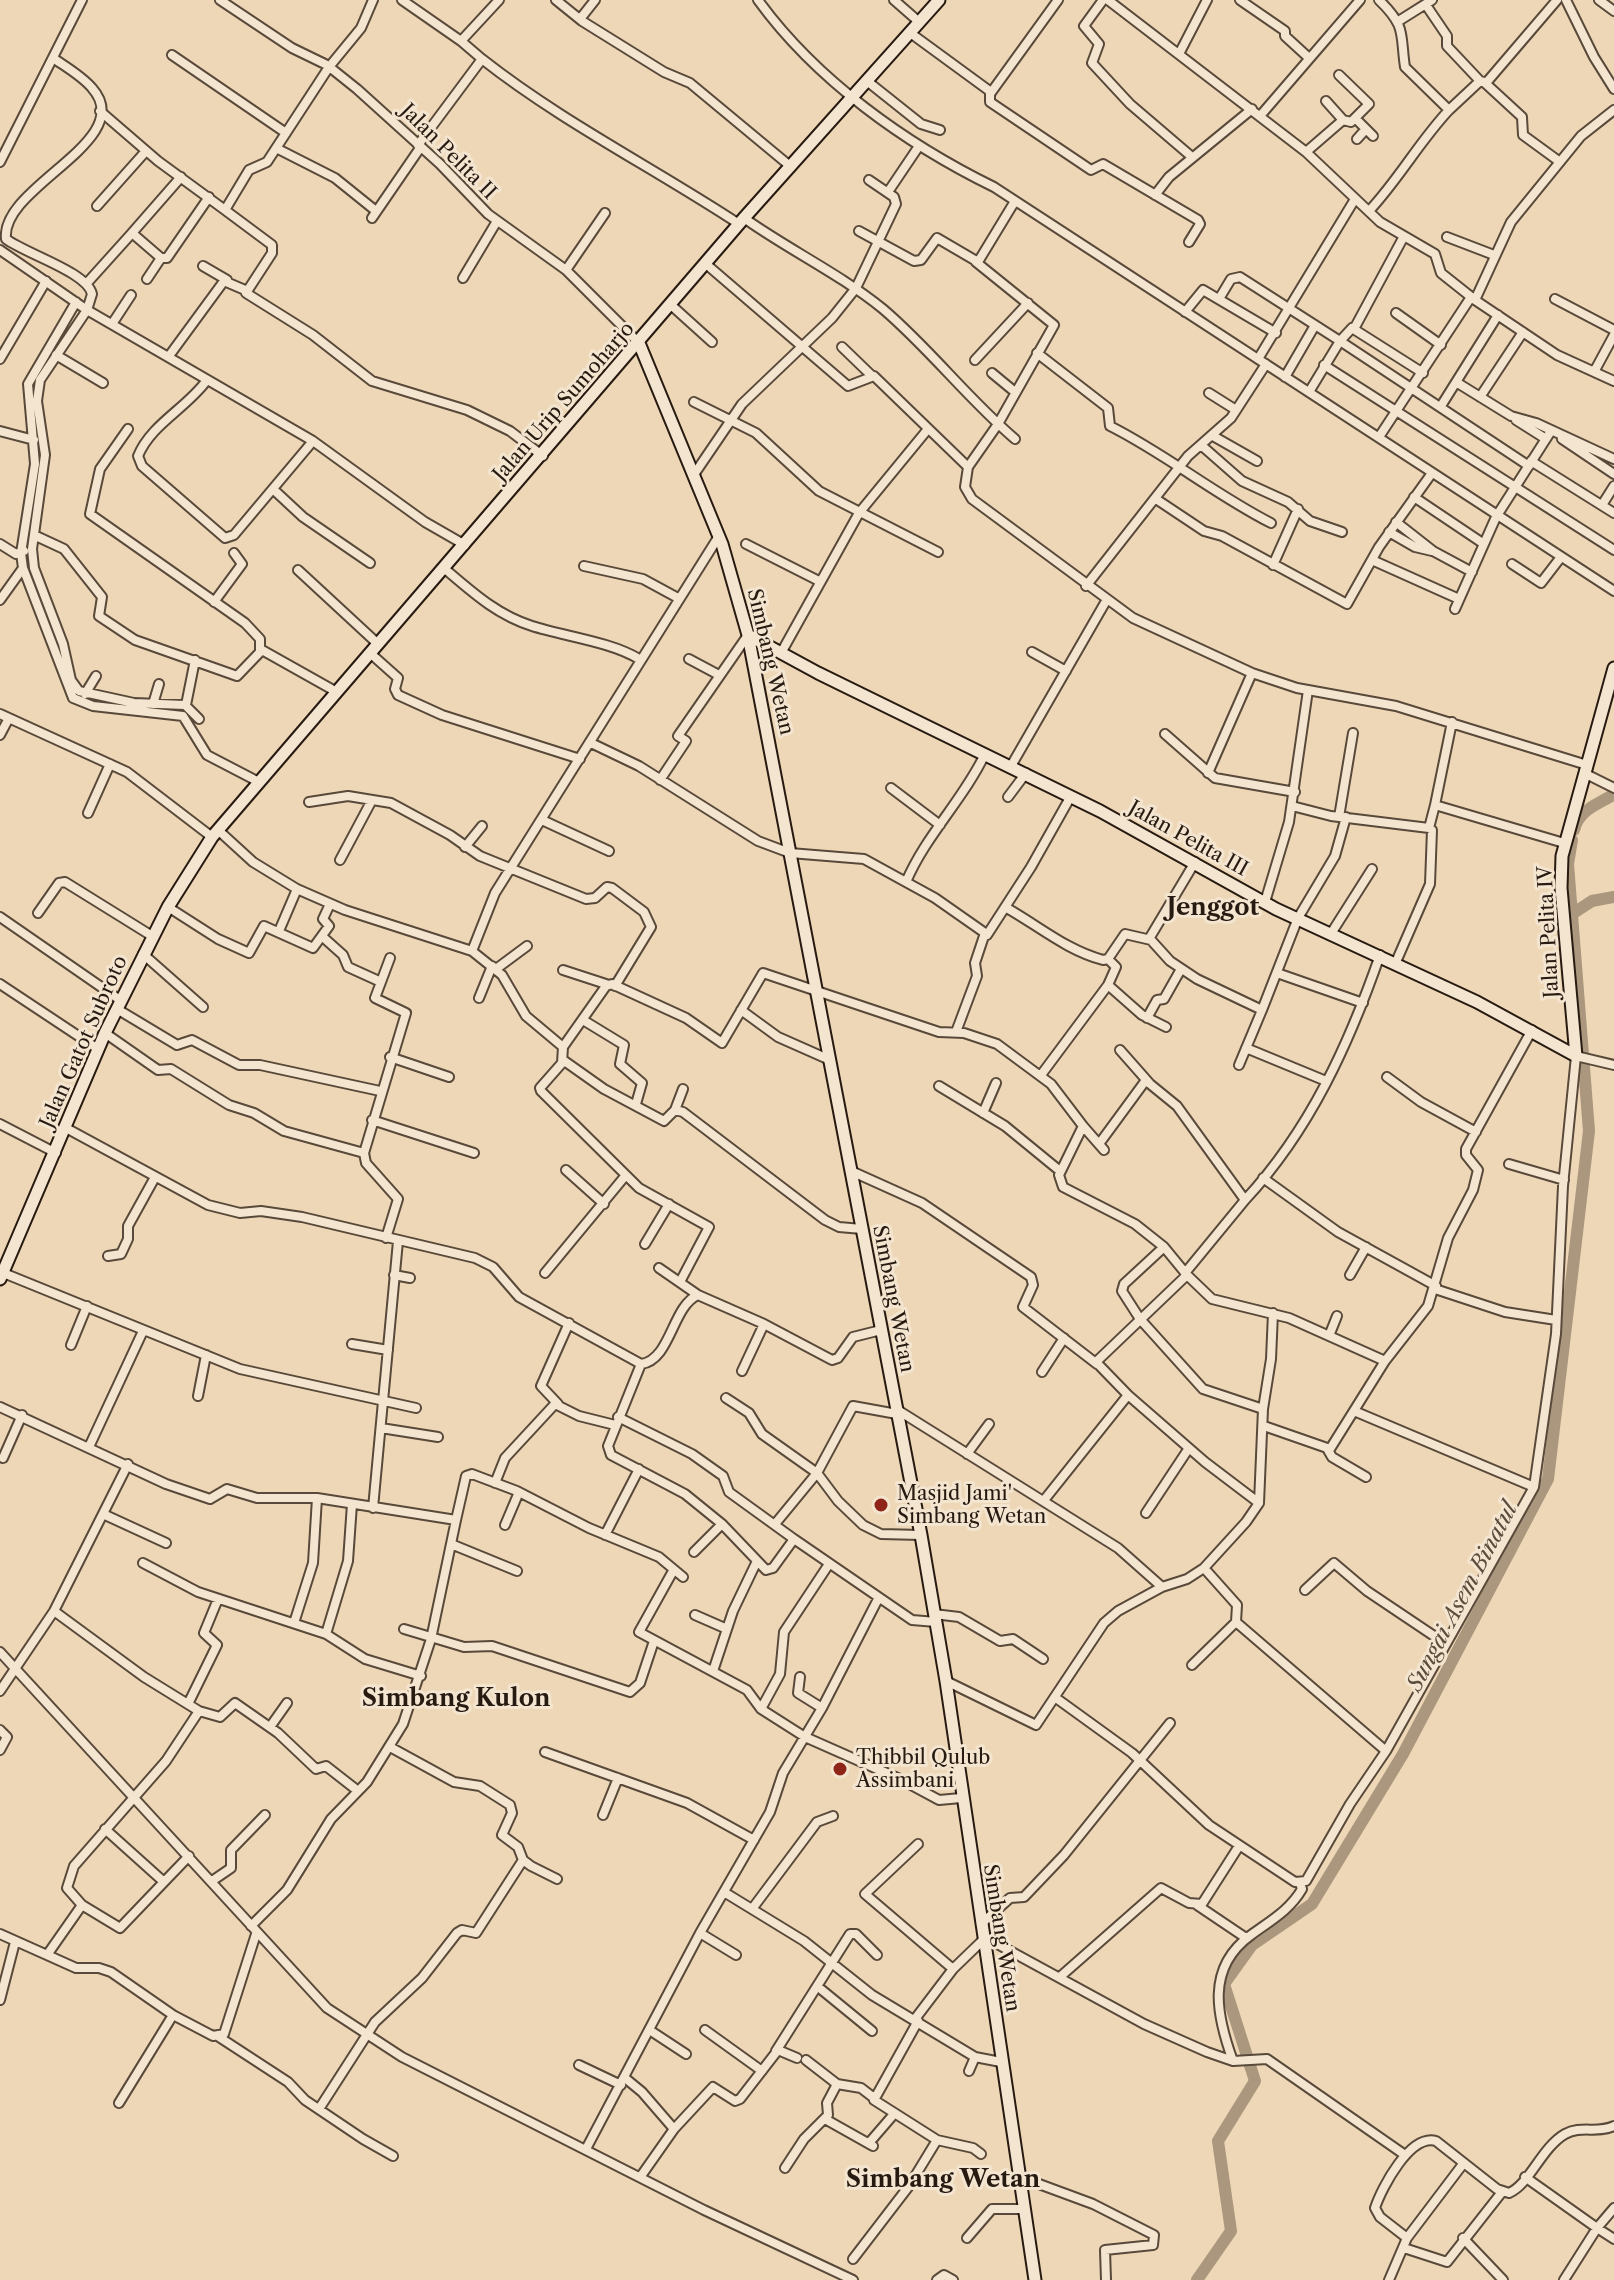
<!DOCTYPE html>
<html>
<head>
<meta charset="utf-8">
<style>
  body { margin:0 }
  canvas { display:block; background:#eed7b6 }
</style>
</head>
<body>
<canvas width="1614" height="2280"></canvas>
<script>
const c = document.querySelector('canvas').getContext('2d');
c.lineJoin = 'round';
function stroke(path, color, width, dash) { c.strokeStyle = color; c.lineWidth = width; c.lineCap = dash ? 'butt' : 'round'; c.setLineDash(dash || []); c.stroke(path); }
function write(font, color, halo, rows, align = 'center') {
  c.font = font + ' "Libre Caslon Text",serif'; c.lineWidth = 6; c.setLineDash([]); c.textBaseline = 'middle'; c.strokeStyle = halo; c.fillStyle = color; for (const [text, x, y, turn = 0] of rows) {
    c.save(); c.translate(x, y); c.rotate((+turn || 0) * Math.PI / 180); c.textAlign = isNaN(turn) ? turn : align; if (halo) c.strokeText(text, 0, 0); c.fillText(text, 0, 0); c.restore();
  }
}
const river = new Path2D(`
  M1574 830C1579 809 1598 805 1614 794
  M1572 914 1592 901 1614 897
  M1197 2280 1231 2231 1218 2141 1255 2081 1224 1984 1252 1945 1312 1904 1403 1754 1548 1479 1589 1131 1568 864 1572 840`);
const street = new Path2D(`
  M220 0 292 48 327 65 357 89 440 164 488 214 566 270 639 343
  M373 0 361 28 329 67 267 162 249 170 225 210 272 245V253L246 293 313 335 372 381 467 410 510 431 543 456
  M402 0 461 41
  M556 0 582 21 664 72 690 83 790 166
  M758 0C816 80 906 144 994 187L1614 591
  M894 0 918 21
  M1058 0 990 94V102L1091 170 1103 164 1198 220 1200 224 1189 242
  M1103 0 1084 26 1099 44 1092 63 1130 104 1192 157
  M1108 0 1306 152 1380 222 1435 254 1441 273 1475 300 1557 355 1614 381
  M1240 0 1285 31V36L1309 58
  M1566 0 1594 57 1614 89
  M1599 0 1614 11
  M1426 5 1447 36V46L1480 81
  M580 19 595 0
  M1397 22 1432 0
  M909 32 991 92
  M1179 54 1207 0
  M172 55 286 133
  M53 58C66 67 82 76 92 88 139 141 0 186 6 239 26 254 87 272 92 294L87 310 40 380 37 401 45 455 32 549 34 568 63 644 71 680 79 691 134 703 185 705 199 719
  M482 59 461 41 499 0
  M1339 75 1369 104 1351 122 1343 120
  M867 81 921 124 940 130
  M1486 83 1557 0
  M1449 110 1480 81 1484 82 1522 117 1523 135 1560 162
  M100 111 158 161 225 210
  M1260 116 1360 0
  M1355 118 1373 136
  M1357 139 1366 129
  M418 145 482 59C562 122 654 168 739 224
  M276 148 335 178 376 211
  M1306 152 1343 120 1326 101
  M0 162 82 0
  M888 192 919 146
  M1155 195 1169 177 1252 109
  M97 206 146 151
  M1369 211C1399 179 1419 142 1449 110L1405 67C1400 34 1407 27 1379 0
  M372 218 420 148
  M744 218C789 250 840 274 883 309 930 349 968 399 1015 439
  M859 231 914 261 921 260 937 238 978 262 1015 201
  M132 233 181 177
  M1447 237 1494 255
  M0 250 87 310 313 441 425 522 465 545
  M976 262 1054 325 998 424 968 467 965 487 972 499 1133 618 1252 673 1297 688 1396 706 1587 765
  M706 264 848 386 874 376 968 467
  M203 266 227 280
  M566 270 605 213
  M463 278 497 221
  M147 279 161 258
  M87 283 132 233 161 258H167L209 197
  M1219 299 1231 279 1240 277 1340 341 1352 328 1423 373
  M1555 299 1614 330
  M1475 300 1511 222 1581 136 1614 110
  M671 305 712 342
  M1185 312 1203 290 1276 333
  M1396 313 1441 345
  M112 324 131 295
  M1354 329 1403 238
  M842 347 871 375
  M1037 353 1108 408 1110 426C1166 454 1214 494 1271 523
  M56 355 103 383
  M169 356 224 281 245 290
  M0 359 46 281
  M1258 359 1355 199
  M975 360 1028 303
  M1324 365 1614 550
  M1594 372 1614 335
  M992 373 1015 392
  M1285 377 1314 327
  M207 380C187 408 151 424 138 456L142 466 225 538 234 535 313 441
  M1456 382 1511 416 1536 423 1614 459
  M1309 392 1340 341 1529 466
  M1209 393 1236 410
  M1480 397 1523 332
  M694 402 756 433 819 491 938 552
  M1441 406 1498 315
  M1516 420 1546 439
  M128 429 100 469 90 514 245 623 260 639V650
  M0 431 34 440
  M1213 436 1257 461
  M1379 437 1471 297
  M1562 439 1614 474
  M1201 445 1242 481 1288 502 1310 521 1342 532
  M1531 461 1614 513
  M693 476 742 404 832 318 856 288 896 204 894 197 869 180
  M274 490 303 517 370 563
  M1414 497 1484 544
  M1156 499 1204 531 1222 536 1347 604 1379 547 1432 473
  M1602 505 1614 486
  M1396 522 1433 551 1472 572
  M1389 532 1415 547 1432 551
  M36 536 64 549 102 597 99 616 135 640 237 676 262 650 335 691
  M0 544 16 554 24 551
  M746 544 819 581
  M1372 560 1459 599
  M1512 564 1541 583 1561 557
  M1273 565 1298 509
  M584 566 643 579 678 598
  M23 568 73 698 93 706 183 716 207 755 257 781
  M445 569C472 592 497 615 532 626 563 636 612 642 639 659
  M298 570 378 644
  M1086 586 1188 456 1231 418 1266 364
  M0 600 23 568 21 553 35 464 28 384 76 302
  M214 602 242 564 234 553
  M1455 609 1496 517 1551 431
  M1032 652 1066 671
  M370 653 398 678 395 689 398 695 442 715 580 759
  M781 653 859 513 928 429
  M689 659 719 675
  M85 694 96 676
  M153 704 159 684
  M186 705 195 660
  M0 714 127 772 212 837
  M1452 722 1435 805 1564 843
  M1165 734 1215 778 1295 792
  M0 735 9 718
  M591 743 639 766 758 841 790 853 864 859 935 898 985 933 975 963 977 976 956 1032
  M1011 766 1106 601
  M1208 773 1252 673
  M1584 773 1614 788
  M660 780 686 741 678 736 748 635
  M891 788 940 825
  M1008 797 1026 773
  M309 802 348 796 391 803 450 835 480 856 586 899 595 898 607 887 612 888 644 912 651 927 615 986
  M1292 806 1331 816 1429 828
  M88 813 110 764
  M1339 817 1353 733
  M542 820 609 851
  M218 830 253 862 297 889 345 910 472 951 502 975 526 1016 563 1047 562 1063 540 1088 541 1091 639 1188 709 1227 680 1282
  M465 847 482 826
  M340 860 372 800
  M906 882C926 835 963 800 985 754
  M1265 902 1289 822 1308 690
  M168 907 218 939 249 953 264 926 313 948 329 926 323 919 330 904
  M1005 907C1039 926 1066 950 1103 960L1108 959 1125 934 1151 940 1170 961 1197 979 1262 1010 1239 1065
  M38 913 59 883 65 882 152 936
  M0 917 120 1000
  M279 931 297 889
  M1332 932 1372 869
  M987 935 1031 867 1071 796
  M324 938 343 955 348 967 381 982
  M1149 939 1195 862
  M472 951 495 893 719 536
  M143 954 203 1007
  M1108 959 1116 967 1108 985 1142 1015 1166 1027
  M1396 962 1430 884 1432 830 1429 828 1435 805
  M496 969 527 946
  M563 970 609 985
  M1277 973 1363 1003
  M0 984 98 1049
  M479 998 492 966
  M117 1009 177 1045 192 1040 239 1065H260L380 1091
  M741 1010 778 1037 830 1060
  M1262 1010 1298 918 1335 856 1346 817
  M1147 1018 1157 1000 1164 999 1181 969
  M583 1020 624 1045 620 1064 642 1083 636 1104
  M105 1033 158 1070 171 1069 229 1105 254 1113 284 1131 364 1153
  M563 1047 606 986 612 984 686 1018 722 1043 763 973 939 1032 964 1033 997 1044 1051 1084 1083 1126 1059 1175 1063 1187 1135 1224 1164 1247 1187 1275 1212 1299 1289 1318 1385 1361
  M1246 1048 1326 1081
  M1120 1050 1150 1084 1177 1106 1245 1200C1310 1130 1349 1044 1380 955
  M390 1057 449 1077
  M563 1060 604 1089 664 1121 675 1110 683 1112 825 1220 839 1227 862 1229
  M1041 1075 1108 985
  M1387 1077 1421 1102 1476 1132
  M939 1086 1005 1126 1060 1171
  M675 1110 683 1089
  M983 1113 996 1083
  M372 1120 474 1153
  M0 1124 56 1153
  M1083 1126 1104 1150
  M66 1128 208 1205 240 1213 261 1211 302 1217 475 1258 493 1267 519 1297 641 1364C671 1360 672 1306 698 1295L764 1324 832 1360 838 1358 853 1337 881 1330
  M1099 1144 1146 1080
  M1509 1164 1564 1180
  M566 1170 604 1204
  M851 1171 922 1203 1031 1277 1033 1285 1023 1307 1097 1364
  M1263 1178 1338 1232 1436 1286
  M386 1238 398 1199 366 1163 364 1153 406 1013 375 998 390 958
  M645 1244 669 1204
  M1164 1247 1124 1284 1122 1291 1140 1319 1203 1389 1263 1409
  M108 1256 121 1254 128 1239V1226L154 1179
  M659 1268 698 1295
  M1 1272 240 1369 416 1408
  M545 1273 626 1175
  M1185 1273 1245 1200
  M394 1275 410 1278
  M1187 1275 1096 1362 1128 1395 1205 1462 1259 1503 1246 1522 1204 1568
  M1350 1275 1366 1247
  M1435 1289 1505 1312 1556 1320
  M1329 1336 1337 1316
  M352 1344 388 1350
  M71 1345 87 1306
  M641 1364 608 1446 611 1455 685 1494 722 1524 766 1570 773 1568 794 1539 912 1620 936 1622
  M742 1371 764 1324
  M1042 1372 1064 1338
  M198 1396 206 1355
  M726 1398 749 1413 762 1434 817 1473 838 1501 863 1525 881 1534 921 1535
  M558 1404 541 1386 569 1323
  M0 1407 166 1484 210 1499 227 1489 257 1498H317L456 1520 466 1476 472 1474 517 1491 589 1528 659 1557 683 1577
  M896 1409 1118 1548 1162 1587 1118 1611 1104 1623 1036 1725 946 1681
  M1354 1411 1534 1487
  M618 1417 692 1454 723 1476 729 1492 794 1539
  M1264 1426 1330 1449 1385 1361 1428 1306 1448 1238 1473 1190 1478 1170 1466 1155V1149L1532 1030
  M381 1428 438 1437
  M89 1447 143 1331
  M1328 1450 1332 1457 1366 1477
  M967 1454 989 1424
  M3 1458 22 1415
  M495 1483 505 1458 555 1404 579 1416 615 1425
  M1045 1499 1128 1395
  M1259 1503 1263 1409 1271 1359 1273 1313
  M373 1508 398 1241
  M1146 1513 1189 1448
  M103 1514 166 1543
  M775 1524 817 1473 853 1406 897 1414
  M505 1525 519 1492
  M605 1535 639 1469
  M451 1544 517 1571
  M694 1552 722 1524
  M143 1563 198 1592 326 1634 348 1561 352 1504
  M673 1571 639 1632 747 1690 761 1709 805 1737 900 1779 939 1800 961 1798
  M1305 1590 1334 1563 1367 1591 1446 1644
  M934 1614 959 1617 1000 1641 1013 1639 1043 1659
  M695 1615 727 1629
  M294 1623 313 1563 317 1498
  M404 1629 464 1647 492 1646 630 1692 640 1683 654 1641
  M326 1634 365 1659 421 1676
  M0 1652 327 2008 402 2057 704 2210 853 2280
  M1192 1665 1236 1622
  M713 1671 733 1611 757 1561
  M800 1677 798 1693 822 1708
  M0 1691 54 1611 128 1464
  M1056 1698 1132 1753 1209 1825 1295 1882 1306 1881 1350 1804 1386 1751 1236 1622 1237 1605 1204 1568 1187 1579 1162 1587
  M188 1704 217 1645 204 1633 218 1599
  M761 1709 780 1674 784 1632 829 1564
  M199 1711 220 1717 235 1703 278 1733 316 1769 326 1766 358 1791
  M270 1727 287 1703
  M0 1730 7 1737 0 1750
  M390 1747 454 1782 480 1786 510 1805 512 1813 502 1835 518 1847 523 1860 531 1866 557 1879
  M1386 1751 1534 1487 1556 1334 1563 1186 1576 1056 1614 1065
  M545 1752 687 1803 754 1840
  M603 1815 618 1778
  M918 1844 865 1894 953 1969
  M212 1881 231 1868V1850L265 1815
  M164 1882 189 1856
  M724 1892 804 1941 872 1995 975 2057 1001 2062
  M82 1905 120 1928 164 1882 105 1829
  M1197 1905 1246 1938
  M752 1909 817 1822 833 1816
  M981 1924 1010 1898 1024 1897 1064 1855 1170 1723
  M251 1926 287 1890 331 1819 367 1782 403 1724 431 1639 456 1520
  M700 1933 736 1955
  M0 1934 47 1955 82 1905 67 1888 74 1866 166 1761 199 1711 144 1677 54 1611
  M47 1955 76 1968H99L111 1972 173 2015
  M1061 1976 1161 1888 1189 1903 1202 1904 1239 1846
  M817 1986 872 2031
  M0 2000 15 1942
  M915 2019 953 1969 983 1940H990L1144 2024 1207 2052 1233 2061 1267 2059 1405 2155
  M918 2021 874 2100 937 2140 973 2148 981 2154
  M705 2030 762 2071
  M651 2031 686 2054
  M219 2037 288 2082 305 2100 363 2139 393 2156
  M776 2051 850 1934H856L877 1955
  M806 2060 837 2084 861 2088 874 2098
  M1233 2061C1217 2017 1205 1968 1251 1935 1270 1921 1290 1910 1302 1889L1300 1883
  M579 2065 621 2085
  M969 2071 975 2057
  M625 2078 642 2092 674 2129 641 2176
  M119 2103 173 2015 213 2036 224 2034 256 1934
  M319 2109 375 2022 422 1978 457 1933 462 1930 476 1933 523 1860
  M825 2119 873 2146
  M674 2129 713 2087 735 2101 740 2099 778 2050 797 2058
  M869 2143 894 2114
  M586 2149 700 1933 770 1812 783 1773 822 1708 878 1599
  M785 2168 804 2139 828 2115 827 2103 837 2084
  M1020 2177 1093 2204 1154 2235 1153 2245 1105 2250 1106 2280
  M1525 2177 1597 2228 1614 2208
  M967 2238 992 2209H1025
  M1407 2238 1463 2164
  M1463 2238 1503 2280
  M1404 2248 1447 2262 1502 2192
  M853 2259 909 2186 937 2140
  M937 2280 944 2275 953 2280
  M1389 2280 1407 2238 1380 2217 1375 2208C1382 2187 1410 2134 1436 2141L1497 2189 1509 2193C1530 2184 1541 2148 1565 2134 1581 2125 1597 2134 1614 2126
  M1564 2280 1597 2228 1614 2239`);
const secondary = new Path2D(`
  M639 343 722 544 748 635 921 1535 946 1681 1035 2280
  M748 635 818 673 1100 811 1276 909 1477 1002 1576 1056
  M1576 1056 1561 888 1562 856 1614 668
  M0 1279 105 1033 168 907 212 837 744 218 939 0`);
const markers = [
  [881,1505,8,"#8f2418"],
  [840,1769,8,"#8f2418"]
];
const streetNames = [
  ["Jalan Pelita II",448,152,45],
  ["Jalan Urip Sumoharjo",564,402,-49],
  ["Simbang Wetan",770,662,77],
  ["Jalan Pelita III",1188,839,29],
  ["Jalan Pelita IV",1549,932,-93],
  ["Jalan Gatot Subroto",84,1042,-66],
  ["Simbang Wetan",893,1299,79],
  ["Simbang Wetan",1001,1938,81]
];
const poiNames = [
  ["Masjid Jami'",897,1494],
  ["Simbang Wetan",897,1517],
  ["Thibbil Qulub",856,1758],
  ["Assimbani",856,1781]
];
const waterNames = [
  ["Sungai Asem Binatul",1463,1597,-62]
];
const quarterNames = [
  ["Jenggot",1213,908],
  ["Simbang Kulon",456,1699],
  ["Simbang Wetan",943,2180]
];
stroke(river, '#aa977e', 12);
stroke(street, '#59493a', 12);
stroke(secondary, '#271a11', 15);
stroke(street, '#f4e5d0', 8);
stroke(secondary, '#f4e5d0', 11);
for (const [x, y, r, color] of markers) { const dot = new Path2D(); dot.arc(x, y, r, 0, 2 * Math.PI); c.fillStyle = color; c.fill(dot); stroke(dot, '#f4e5d0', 3); }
write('20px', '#271a11', '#f4e5d0', streetNames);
write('20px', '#271a11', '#f4e5d0', poiNames, 'left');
write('italic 22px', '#5b4c3d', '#f4e5d0', waterNames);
write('bold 24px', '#271a11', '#f4e5d0', quarterNames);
</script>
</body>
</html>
